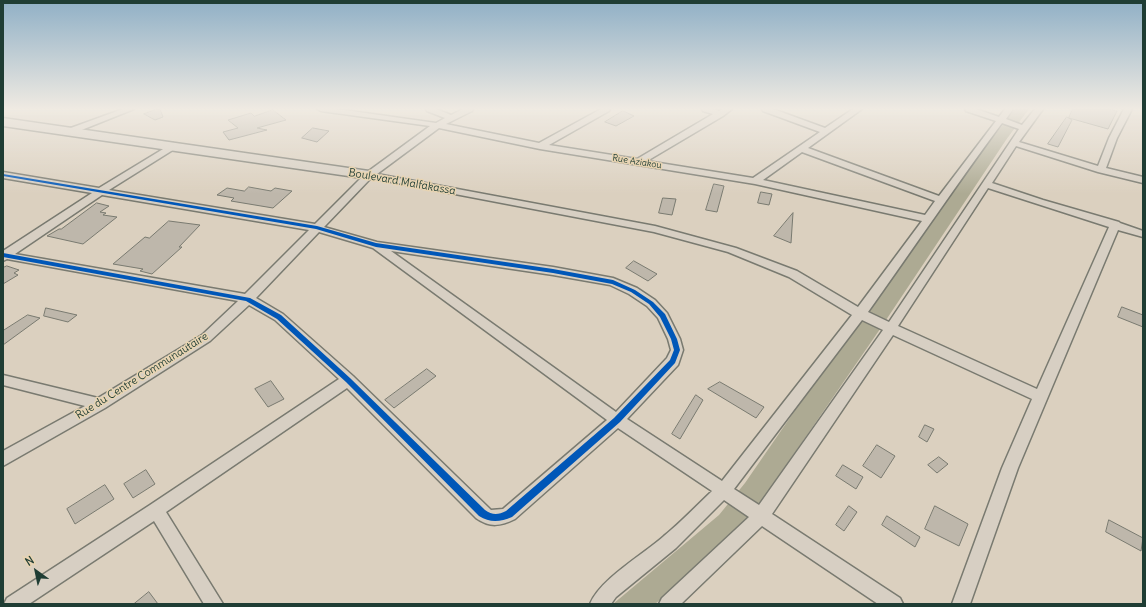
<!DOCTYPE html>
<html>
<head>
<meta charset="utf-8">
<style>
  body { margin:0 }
  #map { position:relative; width:1146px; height:607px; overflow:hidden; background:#dbd0bf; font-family:Delius,sans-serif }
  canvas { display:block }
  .frame { position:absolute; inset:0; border:4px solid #1f3d34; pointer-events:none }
  .north { position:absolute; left:16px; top:551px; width:40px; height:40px; -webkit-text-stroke:3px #e8d4b2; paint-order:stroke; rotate:327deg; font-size:11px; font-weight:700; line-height:16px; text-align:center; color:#1f3d34 }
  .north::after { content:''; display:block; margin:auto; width:14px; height:18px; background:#1f3d34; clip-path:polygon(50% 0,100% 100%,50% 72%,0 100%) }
</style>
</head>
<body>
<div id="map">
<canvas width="1146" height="607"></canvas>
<div class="frame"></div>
<div class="north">N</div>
</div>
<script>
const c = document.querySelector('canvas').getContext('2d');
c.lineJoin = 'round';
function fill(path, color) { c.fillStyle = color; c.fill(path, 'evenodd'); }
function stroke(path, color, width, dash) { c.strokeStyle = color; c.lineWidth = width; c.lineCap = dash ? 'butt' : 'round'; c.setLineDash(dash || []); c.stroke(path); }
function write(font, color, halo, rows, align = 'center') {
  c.font = font + ' Delius,sans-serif'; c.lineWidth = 3; c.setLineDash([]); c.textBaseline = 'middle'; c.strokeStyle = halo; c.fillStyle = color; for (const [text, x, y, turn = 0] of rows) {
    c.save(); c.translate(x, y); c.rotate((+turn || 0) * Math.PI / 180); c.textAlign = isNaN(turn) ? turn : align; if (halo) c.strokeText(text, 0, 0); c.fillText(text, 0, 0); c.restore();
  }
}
const water = new Path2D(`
  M1015 109H1029L1006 140 878 332 747 522 709 558 655 604H613L719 515 745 483 796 409 871 309 973 163Z`);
const building = new Path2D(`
  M158 109H160L163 117 155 120 144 114Z
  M1073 109H1108L1117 111 1108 129 1069 118Z
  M273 110 286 120 257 128 267 130 229 140 223 132 238 128 228 120 251 113 254 116Z
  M623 111 634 116 616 126 605 122Z
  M1067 117 1072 120 1058 147 1048 144Z
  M313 128 329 131 317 142 302 138Z
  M714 184 724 186 717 212 706 210Z
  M249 187 271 191 275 188 292 191 273 208 231 201 234 198 217 195 227 188 244 191Z
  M761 192 772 194 769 205 758 203Z
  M663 198 676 199 672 215 659 213Z
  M97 203 109 206 100 212 106 213 103 215 117 217 83 244 47 236 59 229H61Z
  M793 213 791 243 774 236Z
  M169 221 200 225 179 247H182L152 274 140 271 143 269 113 264 145 237 149 238Z
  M634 261 657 274 648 281 626 268Z
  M7 266 19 270 14 273 18 275 3 284V268Z
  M1122 307 1143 315V327L1118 317Z
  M46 308 77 315 68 322 44 316Z
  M28 315 40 318 3 345V331Z
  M427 369 436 376 394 408 385 400Z
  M271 381 284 399 268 407 255 389Z
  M720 382 764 407 756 418 708 389Z
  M696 395 703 400 680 439 672 434Z
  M925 425 934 429 927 442 919 437Z
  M877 445 895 456 881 478 863 466Z
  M939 457 948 464 937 473 928 465Z
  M843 465 863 477 856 489 836 476Z
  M146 470 155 484 133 498 124 484Z
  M105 485 114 499 75 524 67 509Z
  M849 506 857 512 844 531 836 525Z
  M935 506 968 524 959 546 925 529Z
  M887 516 920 537 915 547 882 525Z
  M1109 520 1143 538 1141 551 1106 532Z
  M149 592 158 604H134Z`);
const street = new Path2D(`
  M123 109H134L74 133 71 134 67 131 68 129Z
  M317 109H337L436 123 445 118 427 111 426 109H436L451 115 463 109H473L472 111 446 124 539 143 601 109H610L609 111 549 145 637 159 713 114 703 111 702 109H713L719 111 723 109H732L723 116 647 161 753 178 820 132 763 111 762 109H773L825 128 853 109H862L808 148 939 196 996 121 966 111 965 109H976L999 117 1005 109H1013L1006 119 1022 125 1035 109H1043L1019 142 1098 166 1109 138 1124 109H1132L1117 138 1106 168 1143 177V183L1098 172 1016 146 992 183 1043 200 1119 222 1120 223 1143 231V237L1118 230 1018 468 970 604H952L1002 468 1032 399 893 335 772 514 900 598 903 604H878L762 526 681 604H659L662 598 749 517 724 500 676 548 616 597 611 604H590C600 579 644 554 664 536 681 522 696 506 712 491L618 428 515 519C501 526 490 528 476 518L347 388 166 512 223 604H204L154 521 29 604H4L7 598 150 505 339 379 275 320 249 305 210 341 105 408 3 466V451L85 406 3 385V375L98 398 202 335 238 301 7 259 3 261V251L92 193 3 178V172L99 188 173 143 177 146 176 148 109 190 315 224 366 173 430 126 321 111ZM1002 123 1019 129 889 322 868 312C913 249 956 185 1002 123ZM439 128 540 149 755 184 922 221 858 307 797 271 736 248 655 226 377 174ZM802 152 935 201 925 215 763 180ZM371 178 654 232 728 252 789 277 852 315 722 481 627 419 678 365 683 350 680 339 667 313 655 300 637 288 613 278 553 267 377 242 324 227ZM988 188 1109 227 1037 389 898 326ZM102 195 309 230 245 294 15 254ZM319 232 373 248 607 420 503 509 491 510 353 376 283 314 256 298ZM391 251 553 275 610 285 629 294 647 306 658 318 668 339 671 350 667 358 616 412ZM862 320 883 330 759 505 734 489Z`);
const secondary = new Path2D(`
  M3 118 369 171 374 172 376 175 374 178 369 179 3 126Z`);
const cycleway = new Path2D(`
  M3 174 317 226 376 243 553 269 613 280 635 290 653 302 665 314 677 339 680 350 675 363 620 422 512 517C500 522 490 523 479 516L346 382 277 319 246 301 3 257V253L250 298 281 315 350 378 485 510C492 515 498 515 506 511L614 418 670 360 674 350 671 339 660 317 649 304 631 292 612 284 553 273 376 247 316 229 3 176Z`);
const farStreetnames = [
  ["Rue Aziakou",637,162,9]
];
const streetNames = [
  ["Boulevard Malfakassa",402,182,10],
  ["Rue du Centre Communautaire",142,376,-32]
];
fill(water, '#adaa93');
fill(building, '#beb7ab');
stroke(building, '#797a70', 1);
stroke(street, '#797a70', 3);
stroke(secondary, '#797a70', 3);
fill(street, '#d7cfc3');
fill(secondary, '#d7cfc3');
fill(cycleway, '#0057b8');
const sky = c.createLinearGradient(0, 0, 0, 194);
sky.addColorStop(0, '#90b0c6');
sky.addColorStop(0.56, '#efeae2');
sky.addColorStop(1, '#efeae200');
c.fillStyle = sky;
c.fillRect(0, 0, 1146, 194);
write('9px', '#1f3d34', '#e8d4b2', farStreetnames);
write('11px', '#1f3d34', '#e8d4b2', streetNames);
</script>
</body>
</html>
